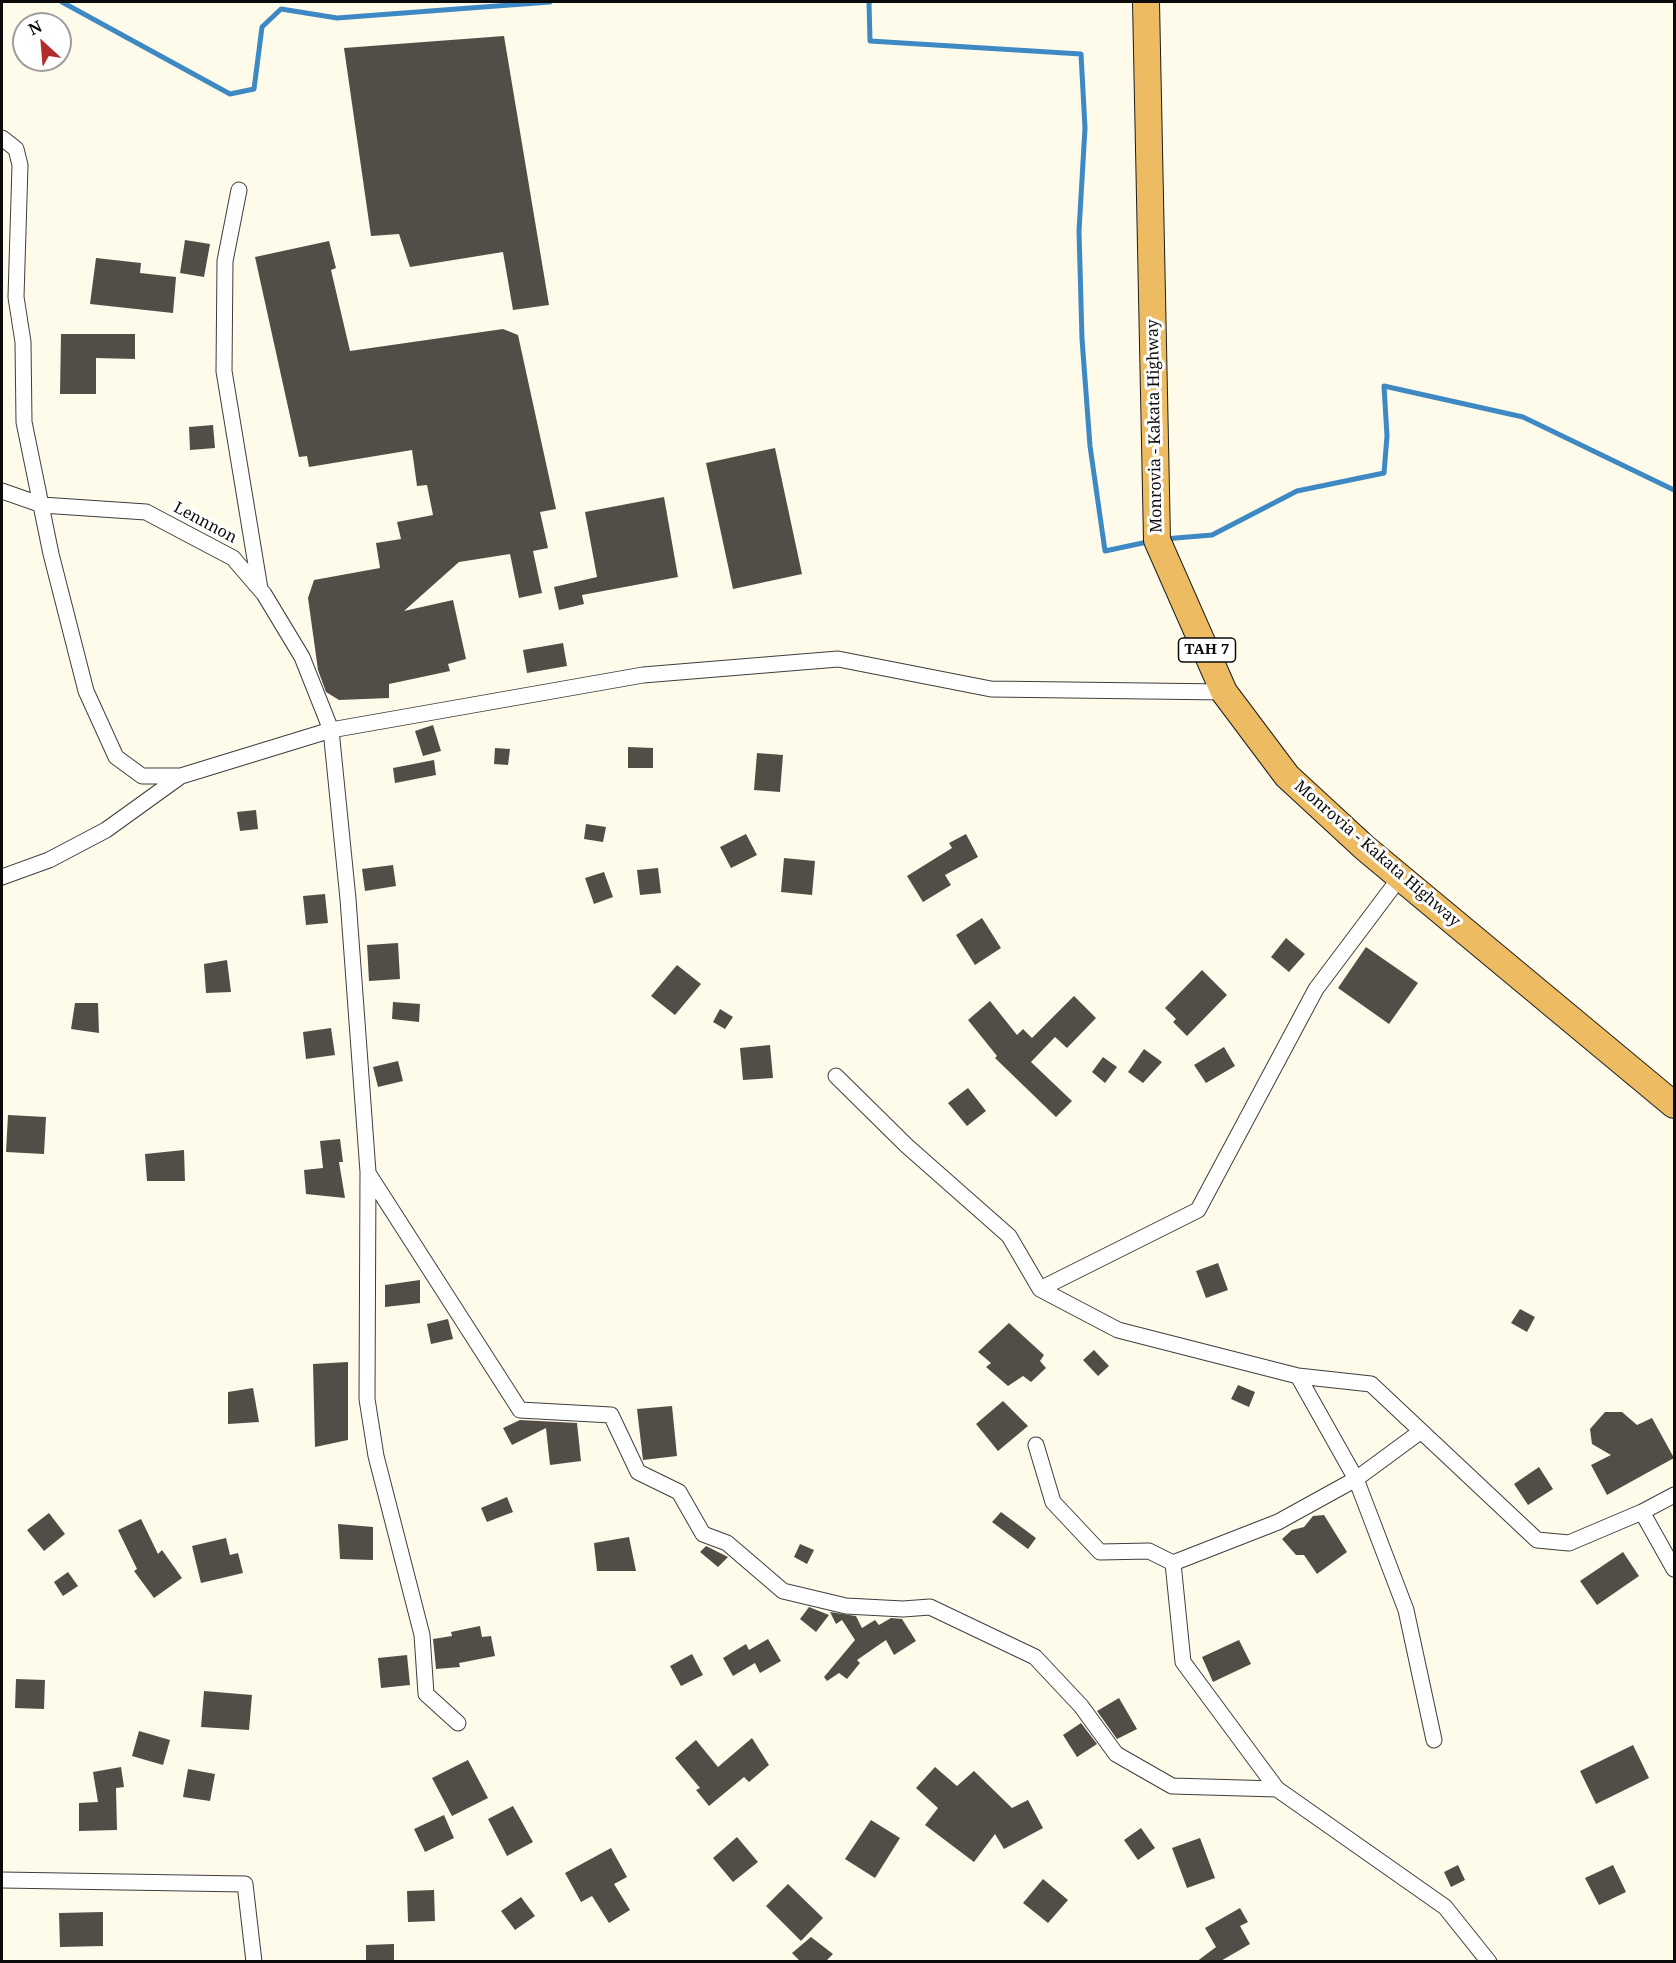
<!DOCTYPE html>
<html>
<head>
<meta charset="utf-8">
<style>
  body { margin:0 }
  #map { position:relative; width:1676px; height:1963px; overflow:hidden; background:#fefbea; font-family:"Noto Serif",serif }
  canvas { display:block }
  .frame { position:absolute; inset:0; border:3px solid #0b0b0b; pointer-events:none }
  .north { position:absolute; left:12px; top:12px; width:60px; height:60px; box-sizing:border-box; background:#fff; border:2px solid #9d9d9d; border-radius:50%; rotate:334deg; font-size:16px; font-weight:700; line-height:24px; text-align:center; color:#0b0b0b }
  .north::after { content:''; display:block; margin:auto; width:21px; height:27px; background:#b12d2d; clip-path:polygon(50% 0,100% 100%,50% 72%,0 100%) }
</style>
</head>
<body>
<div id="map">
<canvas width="1676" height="1963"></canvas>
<div class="frame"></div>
<div class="north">N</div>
</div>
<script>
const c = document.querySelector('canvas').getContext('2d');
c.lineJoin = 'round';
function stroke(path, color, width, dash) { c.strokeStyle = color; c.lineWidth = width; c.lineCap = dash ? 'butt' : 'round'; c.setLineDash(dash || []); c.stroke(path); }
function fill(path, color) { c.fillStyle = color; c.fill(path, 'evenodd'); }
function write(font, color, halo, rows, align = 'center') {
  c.font = font + ' "Noto Serif",serif'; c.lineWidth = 6; c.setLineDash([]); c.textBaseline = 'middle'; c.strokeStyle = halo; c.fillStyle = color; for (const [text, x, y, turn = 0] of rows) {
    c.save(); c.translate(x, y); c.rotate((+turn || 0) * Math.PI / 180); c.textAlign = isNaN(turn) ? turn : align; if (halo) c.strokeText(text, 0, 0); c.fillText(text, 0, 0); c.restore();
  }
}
const stream = new Path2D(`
  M62 2 230 94 254 89 262 27 281 9 337 18 550 2
  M869 2 870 41 1081 54 1085 128 1079 231 1082 339 1090 446 1105 551 1152 541
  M1164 539 1212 535 1297 491 1384 473 1387 436 1384 386 1523 417 1674 490`);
const building = new Path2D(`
  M504 36 549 305 513 310 503 252 410 267 399 234 371 236 344 48Z
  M185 240 210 244 204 277 180 273Z
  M329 241 336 268 331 270 350 351 503 329 518 335 556 509 540 512 548 548 533 551 542 593 519 598 510 554 459 562 404 611 453 600 466 659 448 664 450 671 389 684V698L339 700 326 692 318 670 308 598 314 580 380 568 376 543 401 539 397 522 433 515 427 485 417 486 412 450 309 467 307 456 299 457 255 257Z
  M96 258 141 263 140 273 176 277 173 313 90 304Z
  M61 334H135V359L96 358V394H60Z
  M213 425 215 448 190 450 189 427Z
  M775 448 802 574 733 589 706 463Z
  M664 497 678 577 582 595 584 604 559 610 554 587 597 577 585 512Z
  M563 643 567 666 527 673 523 650Z
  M433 725 441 751 423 756 415 731Z
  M628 747 653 748V768H628Z
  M495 748 510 749 508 765 494 764Z
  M757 753 783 755 780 792 754 790Z
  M434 760 436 775 395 783 393 768Z
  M256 810 258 829 240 831 237 812Z
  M586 824 606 827 603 842 584 839Z
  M746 834 757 855 731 868 720 847Z
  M966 834 978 857 945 875 951 885 923 902 907 876 952 848 949 843Z
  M784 858 815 861 812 895 781 892Z
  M393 865 396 886 365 891 362 869Z
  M658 868 661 893 640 895 637 870Z
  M604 872 613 897 594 904 585 878Z
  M325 894 328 923 306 925 303 896Z
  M982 918 1001 948 975 965 956 935Z
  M1286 938 1305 954 1289 972 1271 957Z
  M398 943 400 979 369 981 367 945Z
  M1366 947 1418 983 1389 1024 1338 988Z
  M227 960 231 992 206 993 204 964Z
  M677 965 701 984 675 1015 651 996Z
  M1202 970 1227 995 1187 1036 1173 1022 1176 1019 1165 1008Z
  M1074 996 1096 1018 1067 1048 1055 1037 1031 1062 1072 1101 1056 1117 995 1058 997 1056 968 1020 990 1001 1017 1035 1023 1029 1032 1038Z
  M393 1002 420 1004 419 1022 392 1019Z
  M75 1003H98L99 1033 71 1029Z
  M720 1009 733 1017 725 1029 713 1022Z
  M331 1028 335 1055 306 1059 303 1032Z
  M770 1045 773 1078 743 1080 740 1048Z
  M1224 1047 1235 1066 1206 1083 1194 1065Z
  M1144 1049 1162 1062 1143 1083 1128 1072Z
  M1103 1057 1117 1067 1105 1083 1092 1072Z
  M398 1061 403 1081 378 1087 373 1067Z
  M968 1088 986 1111 967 1126 948 1103Z
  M8 1115 46 1117 44 1154 6 1152Z
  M340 1139 343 1162H339L345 1198 306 1194 304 1170 323 1168 320 1141Z
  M184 1150 185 1181H147L145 1154Z
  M1218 1263 1228 1290 1206 1298 1196 1271Z
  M420 1280V1303L385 1307V1285Z
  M1520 1309 1535 1317 1527 1332 1511 1323Z
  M448 1319 453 1339 431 1344 427 1324Z
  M1009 1323 1044 1355 1040 1361 1046 1368 1031 1382 1023 1376 1008 1386 986 1367 991 1363 978 1352Z
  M1094 1350 1109 1366 1098 1376 1083 1360Z
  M348 1362V1440L315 1447 313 1364Z
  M1238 1385 1255 1392 1249 1407 1231 1399Z
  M253 1388 259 1422 228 1424V1392Z
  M1003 1401 1028 1426 998 1451 976 1424Z
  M672 1406 677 1456 643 1460 637 1409Z
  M1605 1412H1622L1637 1425 1652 1418 1674 1458 1607 1495 1591 1465 1611 1455 1592 1444 1590 1429Z
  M520 1420 577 1423 581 1461 550 1465 546 1428 512 1445 503 1428Z
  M1539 1467 1553 1489 1528 1505 1514 1484Z
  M507 1497 513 1512 487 1522 481 1508Z
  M1001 1512 1036 1538 1028 1549 992 1522Z
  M49 1513 65 1534 44 1551 27 1530Z
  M1324 1515 1347 1552 1317 1574 1304 1555H1296L1282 1539 1292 1530 1304 1527 1313 1516Z
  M141 1519 158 1554 162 1550 182 1578 154 1598 134 1571 137 1569 118 1530Z
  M338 1524 373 1527V1560L340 1559Z
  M629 1537 636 1571H597L594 1543Z
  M226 1538 230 1555 238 1553 243 1573 201 1583 192 1546Z
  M800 1544 814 1550 807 1564 794 1557Z
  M706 1546 728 1557 718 1567 700 1552Z
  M1623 1552 1639 1576 1597 1605 1580 1581Z
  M68 1572 78 1586 63 1596 54 1582Z
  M809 1607 829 1615 816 1632 800 1619Z
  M830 1612 856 1616 862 1628 875 1620 879 1625 891 1618 902 1619 916 1641 894 1655 886 1640 857 1660 860 1663 847 1679 839 1673 827 1681 824 1677 855 1640 842 1620 836 1624Z
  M480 1626 482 1637 491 1636 495 1656 459 1663 460 1667 436 1669 433 1639 452 1636 451 1632Z
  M768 1639 781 1661 760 1673 755 1663 733 1676 723 1658 746 1644 749 1650Z
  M1239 1640 1251 1664 1213 1682 1202 1657Z
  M692 1654 703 1675 681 1686 670 1666Z
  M407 1655 410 1685 381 1688 378 1658Z
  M16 1679 45 1680 44 1709 15 1708Z
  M204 1691 252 1695 249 1730 201 1727Z
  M1119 1698 1137 1729 1117 1739 1097 1711Z
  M1081 1723 1097 1744 1077 1757 1063 1735Z
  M139 1731 170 1740 163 1765 132 1756Z
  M752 1738 769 1765 749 1782 744 1777 709 1806 696 1790 700 1788 675 1758 696 1740 718 1767Z
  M1633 1745 1649 1778 1596 1804 1580 1771Z
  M468 1760 488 1798 452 1816 432 1778Z
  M121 1767 124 1787 116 1788 117 1830 79 1831V1803L98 1802 93 1772Z
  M935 1767 957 1786 974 1771 1012 1808 1028 1800 1043 1828 1004 1849 995 1834 974 1862 925 1825 938 1808 916 1788Z
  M188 1769 215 1774 210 1801 183 1797Z
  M513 1806 533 1842 507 1856 488 1819Z
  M444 1815 454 1838 425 1852 414 1829Z
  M871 1820 900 1838 875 1878 845 1859Z
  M1141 1828 1155 1848 1138 1860 1124 1840Z
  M737 1837 758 1862 733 1882 713 1858Z
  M1200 1838 1215 1878 1187 1888 1172 1848Z
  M611 1848 627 1877 614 1884 630 1910 609 1923 592 1896 581 1902 565 1873Z
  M1458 1865 1465 1880 1451 1887 1444 1872Z
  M1613 1865 1626 1892 1599 1905 1585 1878Z
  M1043 1879 1068 1900 1048 1923 1023 1903Z
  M788 1884 823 1918 801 1941 766 1906Z
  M434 1890 435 1921 408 1922 407 1891Z
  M521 1897 535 1916 515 1930 501 1911Z
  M1240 1908 1248 1922 1240 1926 1250 1944 1219 1962H1196L1216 1947 1205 1928Z
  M103 1912V1946L60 1947 59 1913Z
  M811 1937 833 1954 825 1962H801L792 1953Z
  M394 1944V1962H366V1945Z`);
const minor = new Path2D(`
  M2 138 16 149 20 165 16 297 23 342 24 422 51 554 86 691 116 757 142 776H181L331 730 643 675 838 659 991 689 1224 692
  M239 190 225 261 224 371 260 589
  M2 491 42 505 146 512 233 558 264 594 302 657 331 730 348 899 368 1172 367 1399 376 1456 422 1635 426 1694 458 1723
  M2 877 49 860 106 830 181 776
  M836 1076 907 1146 1009 1236 1040 1289 1118 1330 1298 1376 1371 1384 1537 1540 1569 1543 1642 1512 1674 1495
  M368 1173 520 1410 611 1415 638 1472 679 1492 703 1534 727 1543 783 1591 846 1606 903 1609 930 1607 1035 1657 1081 1706 1116 1754 1172 1786 1277 1789
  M1040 1289 1198 1210 1316 989 1401 876
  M1298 1376 1356 1479 1406 1610 1434 1740
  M1036 1445 1053 1502 1100 1552 1149 1551 1173 1563 1183 1662 1277 1789 1445 1907 1489 1962
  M1642 1512 1674 1569
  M1173 1563 1278 1522 1356 1479 1420 1432
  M2 1880 245 1884 254 1962`);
const trunk = new Path2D(`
  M1146 2 1157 540 1224 692 1287 776 1365 848 1674 1105`);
const shields = [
  [1207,650,57]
];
const shieldNames = [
  ["TAH 7",1207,650]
];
const streetNames = [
  ["Monrovia - Kakata Highway",1155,426,-91],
  ["Lennnon",205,523,28],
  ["Monrovia - Kakata Highway",1377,854,41]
];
stroke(stream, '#3e89c4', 5);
fill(building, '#534d48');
stroke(minor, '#3e3e3e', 17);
stroke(trunk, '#1c1c1c', 28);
stroke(minor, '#fff', 15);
stroke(trunk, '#edbc62', 26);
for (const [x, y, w] of shields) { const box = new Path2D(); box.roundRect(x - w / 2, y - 12, w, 24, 4.5); c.fillStyle = '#fff'; c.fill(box); stroke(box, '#0b0b0b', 1.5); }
write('bold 15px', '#0b0b0b', null, shieldNames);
write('16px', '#0b0b0b', '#fff', streetNames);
</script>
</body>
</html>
